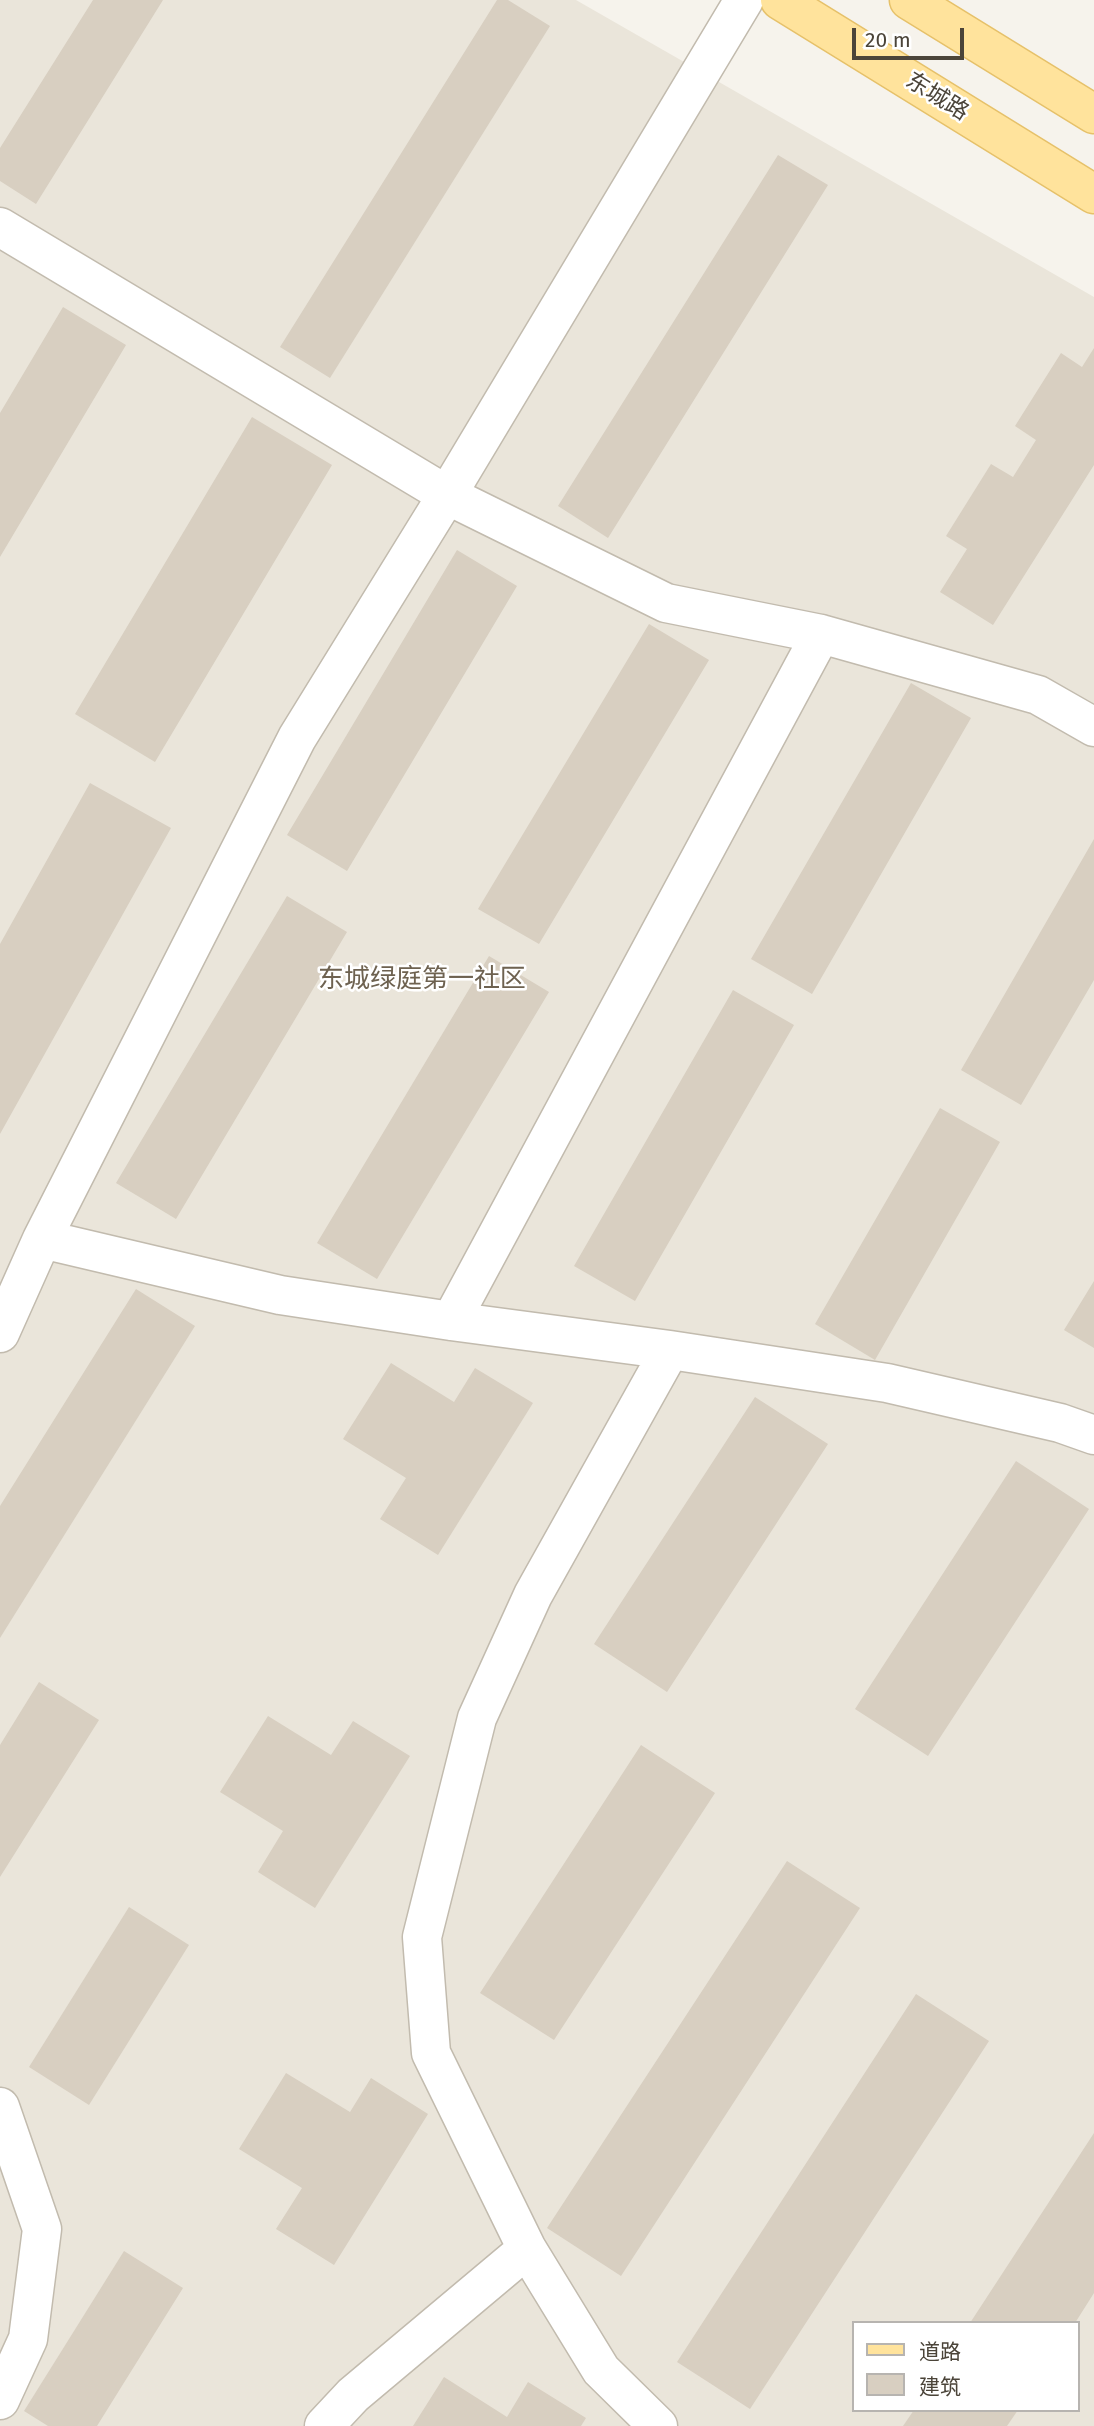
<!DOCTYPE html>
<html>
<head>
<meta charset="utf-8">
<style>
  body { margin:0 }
  #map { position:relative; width:1094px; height:2426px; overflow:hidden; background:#f6f3ec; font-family:"Fira Sans","Noto Sans SC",sans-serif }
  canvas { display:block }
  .legend { position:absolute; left:852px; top:2321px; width:228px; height:91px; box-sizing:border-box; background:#fff; border:2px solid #b7b4b0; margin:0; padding:9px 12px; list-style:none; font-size:21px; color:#4b4439 }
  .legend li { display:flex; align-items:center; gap:14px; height:35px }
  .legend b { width:35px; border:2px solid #b7b4b0 }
  .scale { position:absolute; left:852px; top:28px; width:112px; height:32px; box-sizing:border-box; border:4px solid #4b4439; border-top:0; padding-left:9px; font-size:21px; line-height:24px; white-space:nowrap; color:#4b4439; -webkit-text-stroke:5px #fff; paint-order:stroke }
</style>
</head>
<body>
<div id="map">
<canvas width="1094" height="2426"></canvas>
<ul class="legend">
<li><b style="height:9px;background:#ffe39c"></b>道路</li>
<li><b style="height:19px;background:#d8cfc1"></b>建筑</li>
</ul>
<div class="scale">20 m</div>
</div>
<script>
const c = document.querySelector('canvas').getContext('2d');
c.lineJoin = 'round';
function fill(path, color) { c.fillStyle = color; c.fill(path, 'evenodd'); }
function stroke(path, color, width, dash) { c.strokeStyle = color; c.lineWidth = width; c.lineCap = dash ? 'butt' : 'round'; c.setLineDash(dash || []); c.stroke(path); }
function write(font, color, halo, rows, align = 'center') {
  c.font = font + ' "Fira Sans","Noto Sans SC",sans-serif'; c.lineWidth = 5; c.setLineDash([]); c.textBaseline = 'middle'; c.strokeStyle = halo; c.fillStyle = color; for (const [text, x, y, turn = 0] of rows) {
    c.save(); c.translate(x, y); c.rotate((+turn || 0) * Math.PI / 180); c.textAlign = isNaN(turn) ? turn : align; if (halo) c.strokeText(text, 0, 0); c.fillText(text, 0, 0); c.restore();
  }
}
const residential = new Path2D(`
  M0 0H576L1094 297V2426H0ZM854 2323H1078V2410H854Z`);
const building = new Path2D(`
  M93 0H163L36 204 0 181V148Z
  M497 0H508L550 26 330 378 280 347Z
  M778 155 828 185 608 538 558 506Z
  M63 307 126 345 0 557V413Z
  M1094 348V465L993 625 940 592 967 549 946 536 991 464 1013 477 1036 440 1015 426 1061 353 1082 367Z
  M252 417 332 465 155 762 75 714Z
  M457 550 517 586 347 871 287 835Z
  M649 624 709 660 539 944 478 909Z
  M911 683 971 718 812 994 751 959Z
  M90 783 171 828 0 1134V944Z
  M1094 839V980L1021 1105 961 1070Z
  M287 896 347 932 176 1219 116 1183Z
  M489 956 549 992 377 1279 317 1243Z
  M733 990 794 1025 635 1301 574 1266Z
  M940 1108 1000 1142 875 1360 815 1324Z
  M1094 1281V1348L1064 1330Z
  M136 1289 195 1326 0 1638V1506Z
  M391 1363 454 1402 475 1368 533 1403 438 1555 380 1519 406 1478 343 1439Z
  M755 1397 828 1444 667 1692 594 1644Z
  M1016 1461 1089 1509 928 1756 855 1709Z
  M39 1682 99 1720 0 1877V1745Z
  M268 1716 331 1755 353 1721 410 1756 315 1908 258 1872 283 1831 220 1792Z
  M641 1745 715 1793 554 2040 480 1993Z
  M787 1861 860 1908 621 2276 547 2228Z
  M129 1907 189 1945 89 2105 29 2067Z
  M916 1994 989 2041 750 2409 677 2362Z
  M286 2073 350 2112 371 2078 428 2114 334 2265 276 2229 302 2188 239 2149Z
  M1094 2133V2293L1075 2323H970Z
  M124 2251 183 2288 97 2426H48L24 2411Z
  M444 2377 507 2417 528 2382 586 2418 581 2426H413Z
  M914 2410H1018L1007 2426H903Z`);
const minor = new Path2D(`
  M0 227 447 495 666 603 821 634 1038 695 1094 727
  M42 1239 280 1295 451 1321 670 1350 887 1383 1060 1423 1094 1435
  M451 1321 821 634
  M0 1333 42 1239 297 738 447 495 744 0
  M0 2107 42 2229 28 2339 0 2400
  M324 2426 353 2395 527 2249
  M658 2426 601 2370 527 2249 431 2053 422 1937 477 1718 533 1595 670 1350`);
const major = new Path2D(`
  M780 0 1094 194
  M909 0 1094 114`);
const streetNames = [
  ["东城路",937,97,32]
];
const quarterNames = [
  ["东城绿庭第一社区",422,980]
];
fill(residential, '#eae5da');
fill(building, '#d8cfc1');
stroke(minor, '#c2bbae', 41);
stroke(major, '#e6c16a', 41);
stroke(minor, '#fff', 38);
stroke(major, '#ffe39c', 38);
write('23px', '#4b4439', '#fff', streetNames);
write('26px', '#6e6250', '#fff', quarterNames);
</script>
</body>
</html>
